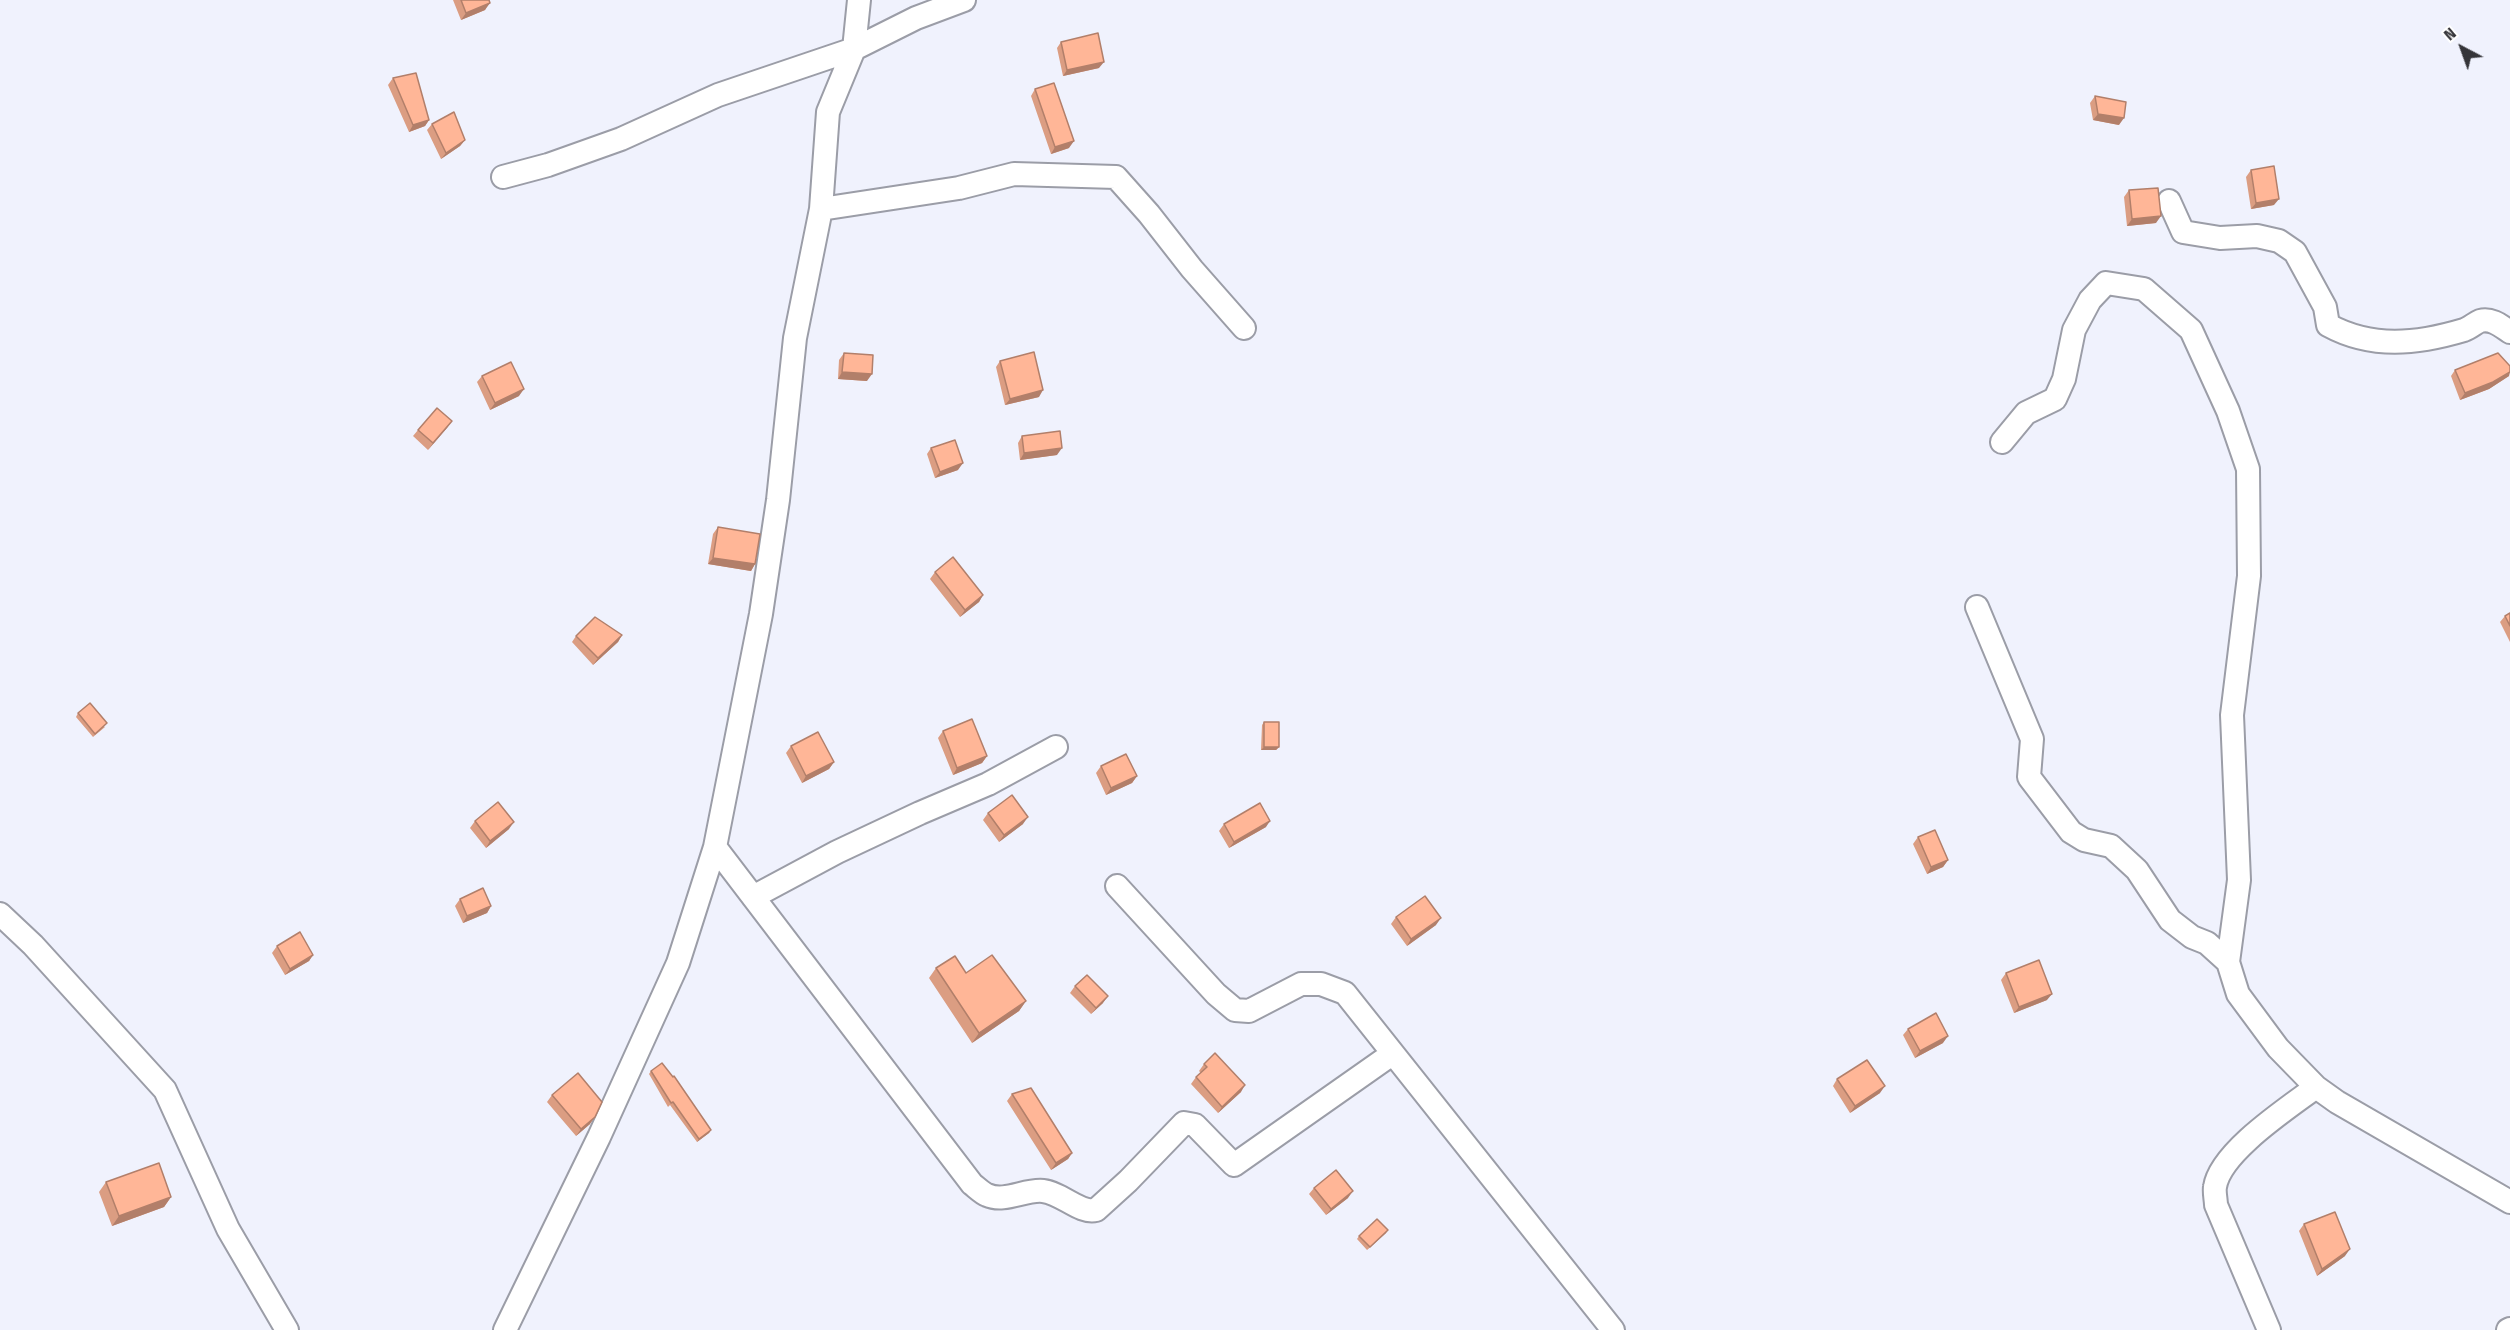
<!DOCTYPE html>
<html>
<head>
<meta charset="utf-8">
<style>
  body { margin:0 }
  #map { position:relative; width:2510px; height:1330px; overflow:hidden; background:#f0f2fd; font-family:"Fira Sans Condensed",sans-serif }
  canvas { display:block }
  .north { position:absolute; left:2432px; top:18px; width:60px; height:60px; -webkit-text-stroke:4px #fff; paint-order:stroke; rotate:319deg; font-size:16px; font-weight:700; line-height:24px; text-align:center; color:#353539 }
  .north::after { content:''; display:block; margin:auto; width:21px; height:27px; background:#353539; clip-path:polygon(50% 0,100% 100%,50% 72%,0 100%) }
</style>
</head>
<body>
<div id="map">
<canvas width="2510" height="1330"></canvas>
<div class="north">N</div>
</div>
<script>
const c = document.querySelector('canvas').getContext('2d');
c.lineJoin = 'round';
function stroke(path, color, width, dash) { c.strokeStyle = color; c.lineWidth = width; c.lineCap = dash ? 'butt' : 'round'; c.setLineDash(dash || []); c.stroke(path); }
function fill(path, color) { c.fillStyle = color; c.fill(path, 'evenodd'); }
const street = new Path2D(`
  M503 177 548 165 621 139 718 95 854 49 916 18 964 0
  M2169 201 2183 232 2220 238 2257 236 2279 241 2295 252 2325 307 2328 325C2372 349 2417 344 2464 330 2470 328 2475 323 2480 321 2492 318 2501 326 2510 332
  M821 209 959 188 1014 174 1116 177 1149 214 1192 269 1244 328
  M2002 442 2026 413 2055 399 2064 379 2074 330 2090 300 2106 283 2144 289 2191 330 2228 411 2248 469 2249 576 2232 715 2239 880 2228 962
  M1977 607 2032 739 2029 777 2071 832 2084 840 2111 846 2137 870 2170 920 2192 937 2207 943 2228 962 2238 994 2278 1048 2316 1087 2337 1102 2510 1202
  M715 847 972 1184C976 1187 982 1193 987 1195 1005 1203 1025 1189 1043 1191 1062 1193 1080 1214 1096 1210L1128 1181 1184 1123 1195 1125 1234 1165 1392 1054
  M1117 886 1216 994 1235 1010 1249 1011 1301 984H1321L1345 993 1613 1330
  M753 897 837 852 920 813 988 784 1056 747
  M0 914 33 945 165 1090 228 1229 287 1330
  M505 1330 599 1137 678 963 715 847 761 614 778 500 795 338 821 209 828 112 854 49 859 0
  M2269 1330 2216 1205C2216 1200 2214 1192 2215 1187 2220 1152 2288 1108 2316 1087
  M2508 1330 2510 1329`);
const wall = new Path2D(`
  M453 0H489L485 10 461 20Z
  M1061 42 1099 68 1063 76 1057 48Z
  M393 78 429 120 425 126 409 132 388 85Z
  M1035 89 1069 148 1051 154 1031 96Z
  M2095 96 2119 125 2093 120 2090 103Z
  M432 124 465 140 460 146 441 159 427 130Z
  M2251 170 2274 205 2251 209 2246 177Z
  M2129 190 2156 223 2127 226 2124 197Z
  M844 353 867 381 838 379 839 360Z
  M1000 361 1039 397 1005 405 996 367Z
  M2455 370 2509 376 2489 389 2460 400 2451 376Z
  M482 376 519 396 490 410 477 382Z
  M452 421 428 450 413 436 418 430Z
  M1022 436 1057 455 1020 460 1018 443Z
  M931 448 958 470 935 478 927 454Z
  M718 527 755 564 751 571 708 564 713 534Z
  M935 572 983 595 979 602 960 617 930 579Z
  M2510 613V642L2500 622 2505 616Z
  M622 635 618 642 593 665 572 642 576 636Z
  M78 713 105 727 93 737 76 717Z
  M1264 722 1279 747 1276 750H1261L1262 725Z
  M943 731 987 756 982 763 953 775 938 738Z
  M791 746 834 762 829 769 802 783 786 753Z
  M1101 766 1137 776 1132 783 1106 795 1096 773Z
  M988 813 1023 824 999 842 983 820Z
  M475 821 509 829 486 848 470 828Z
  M1224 824 1266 827 1229 848 1219 831Z
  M1918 837 1948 860 1943 867 1927 874 1913 844Z
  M460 899 491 906 487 913 463 923 455 906Z
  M1396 917 1436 925 1407 946 1391 924Z
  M277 946 313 955 309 961 285 975 272 953Z
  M936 968 966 973 1026 1001 1019 1011 972 1043 929 978Z
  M2006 973 2047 1000 2014 1013 2001 980Z
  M1075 986 1103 1003 1091 1014 1070 993Z
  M1908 1029 1943 1043 1915 1058 1903 1035Z
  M1204 1064 1241 1092 1218 1113 1191 1084 1196 1077 1201 1073 1199 1071Z
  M651 1071 711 1130 709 1133 697 1142 670 1105 668 1107 649 1074Z
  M1837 1079 1880 1093 1850 1113 1833 1086Z
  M1012 1094 1072 1153 1068 1159 1051 1170 1007 1101Z
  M552 1095 590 1124 576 1136 547 1102Z
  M106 1182 171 1197 164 1207 112 1226 99 1192Z
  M1314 1188 1348 1198 1326 1215 1309 1194Z
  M2304 1224 2345 1256 2317 1276 2299 1231Z
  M1386 1233 1367 1250 1357 1239 1359 1236Z`);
const shadedWall = new Path2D(`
  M490 3 485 10 461 20 466 13Z
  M1104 62 1099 68 1063 76 1067 70Z
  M2098 114 2124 118 2119 125 2093 120Z
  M429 120 425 126 409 132 413 125Z
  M465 140 460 146 441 159 446 153Z
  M1074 141 1069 148 1051 154 1055 147Z
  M2279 199 2274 205 2251 209 2256 203Z
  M2161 216 2156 223 2127 226 2132 219Z
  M842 372 872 374 867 381 838 379Z
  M2510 372 2509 376 2489 389 2460 400 2465 393Z
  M524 389 519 396 490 410 495 403Z
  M1043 390 1039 397 1005 405 1010 399Z
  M452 421 447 428 428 450 433 443Z
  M1062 448 1057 455 1020 460 1024 453Z
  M963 463 958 470 935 478 940 472Z
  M713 558 755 564 751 571 708 564Z
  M983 595 979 602 960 617 965 610Z
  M622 635 618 642 593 665 598 658Z
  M1264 747H1279L1276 750H1261Z
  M987 756 982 763 953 775 957 768Z
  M834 762 829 769 802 783 806 776Z
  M1137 776 1132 783 1106 795 1111 788Z
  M1028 817 1023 824 999 842 1004 835Z
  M1270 821 1266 827 1229 848 1234 842Z
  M514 822 509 829 486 848 490 841Z
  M1948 860 1943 867 1927 874 1931 867Z
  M491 906 487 913 463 923 467 916Z
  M1441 918 1436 925 1407 946 1411 939Z
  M313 955 309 961 285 975 290 969Z
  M2052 994 2047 1000 2014 1013 2019 1007Z
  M1108 996 1103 1003 1091 1014 1096 1008Z
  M1026 1001 1019 1011 972 1043 979 1033Z
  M1948 1036 1943 1043 1915 1058 1920 1051Z
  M1245 1085 1241 1092 1218 1113 1222 1107Z
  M1885 1086 1880 1093 1850 1113 1855 1106Z
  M595 1117 590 1124 576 1136 581 1129Z
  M711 1130 709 1133 697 1142 699 1139Z
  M1072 1153 1068 1159 1051 1170 1056 1163Z
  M1353 1191 1348 1198 1326 1215 1331 1209Z
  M171 1197 164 1207 112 1226 119 1216Z
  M1388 1230 1386 1233 1367 1250 1370 1247Z
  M2350 1249 2345 1256 2317 1276 2322 1269Z`);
const building = new Path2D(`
  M461 0H489L490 3 466 13Z
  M1098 33 1104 62 1067 70 1061 42Z
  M416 73 429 120 413 125 393 78Z
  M1054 83 1074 141 1055 147 1035 89Z
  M2095 96 2126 102 2124 118 2098 114Z
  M454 112 465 140 446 153 432 124Z
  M2274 166 2279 199 2256 203 2251 170Z
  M2158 188 2161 216 2132 219 2129 190Z
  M1034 352 1043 390 1010 399 1000 361Z
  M844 353 873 355 872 374 842 372Z
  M2498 353 2510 366V372L2493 382 2465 393 2455 370Z
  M511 362 524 389 495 403 482 376Z
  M437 408 452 421 433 443 418 430Z
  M1060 431 1062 448 1024 453 1022 436Z
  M955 440 963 463 940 472 931 448Z
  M718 527 760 534 755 564 713 558Z
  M953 557 983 595 965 610 935 572Z
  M2510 613V626L2505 616Z
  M595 617 622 635 598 658 576 636Z
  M90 703 107 723 95 734 78 713Z
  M972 719 987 756 957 768 943 731Z
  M1264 722H1279V747H1264Z
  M818 732 834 762 806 776 791 746Z
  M1126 754 1137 776 1111 788 1101 766Z
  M1012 795 1028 817 1004 835 988 813Z
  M498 802 514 822 490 841 475 821Z
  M1260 803 1270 821 1234 842 1224 824Z
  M1935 830 1948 860 1931 867 1918 837Z
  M483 888 491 906 467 916 460 899Z
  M1425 896 1441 918 1411 939 1396 917Z
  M300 932 313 955 290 969 277 946Z
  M992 955 1026 1001 979 1033 936 968 955 956 966 973Z
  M2039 960 2052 994 2019 1007 2006 973Z
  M1087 975 1108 996 1096 1008 1075 986Z
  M1936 1013 1948 1036 1920 1051 1908 1029Z
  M1215 1053 1245 1085 1222 1107 1196 1077 1207 1067 1204 1064Z
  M1867 1060 1885 1086 1855 1106 1837 1079Z
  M662 1063 673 1077 674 1076 711 1130 699 1139 673 1102 671 1103 651 1071Z
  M578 1073 602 1102 595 1117 581 1129 552 1095Z
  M1031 1088 1072 1153 1056 1163 1012 1094Z
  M159 1163 171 1197 119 1216 106 1182Z
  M1336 1170 1353 1191 1331 1209 1314 1188Z
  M2335 1212 2350 1249 2322 1269 2304 1224Z
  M1377 1219 1388 1230 1370 1247 1359 1236Z`);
stroke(street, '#9b9da7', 26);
stroke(street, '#fff', 22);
fill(wall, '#db9d82');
fill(shadedWall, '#b27f6a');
fill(building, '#ffb697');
stroke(building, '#b27f6a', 1.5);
</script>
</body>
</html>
